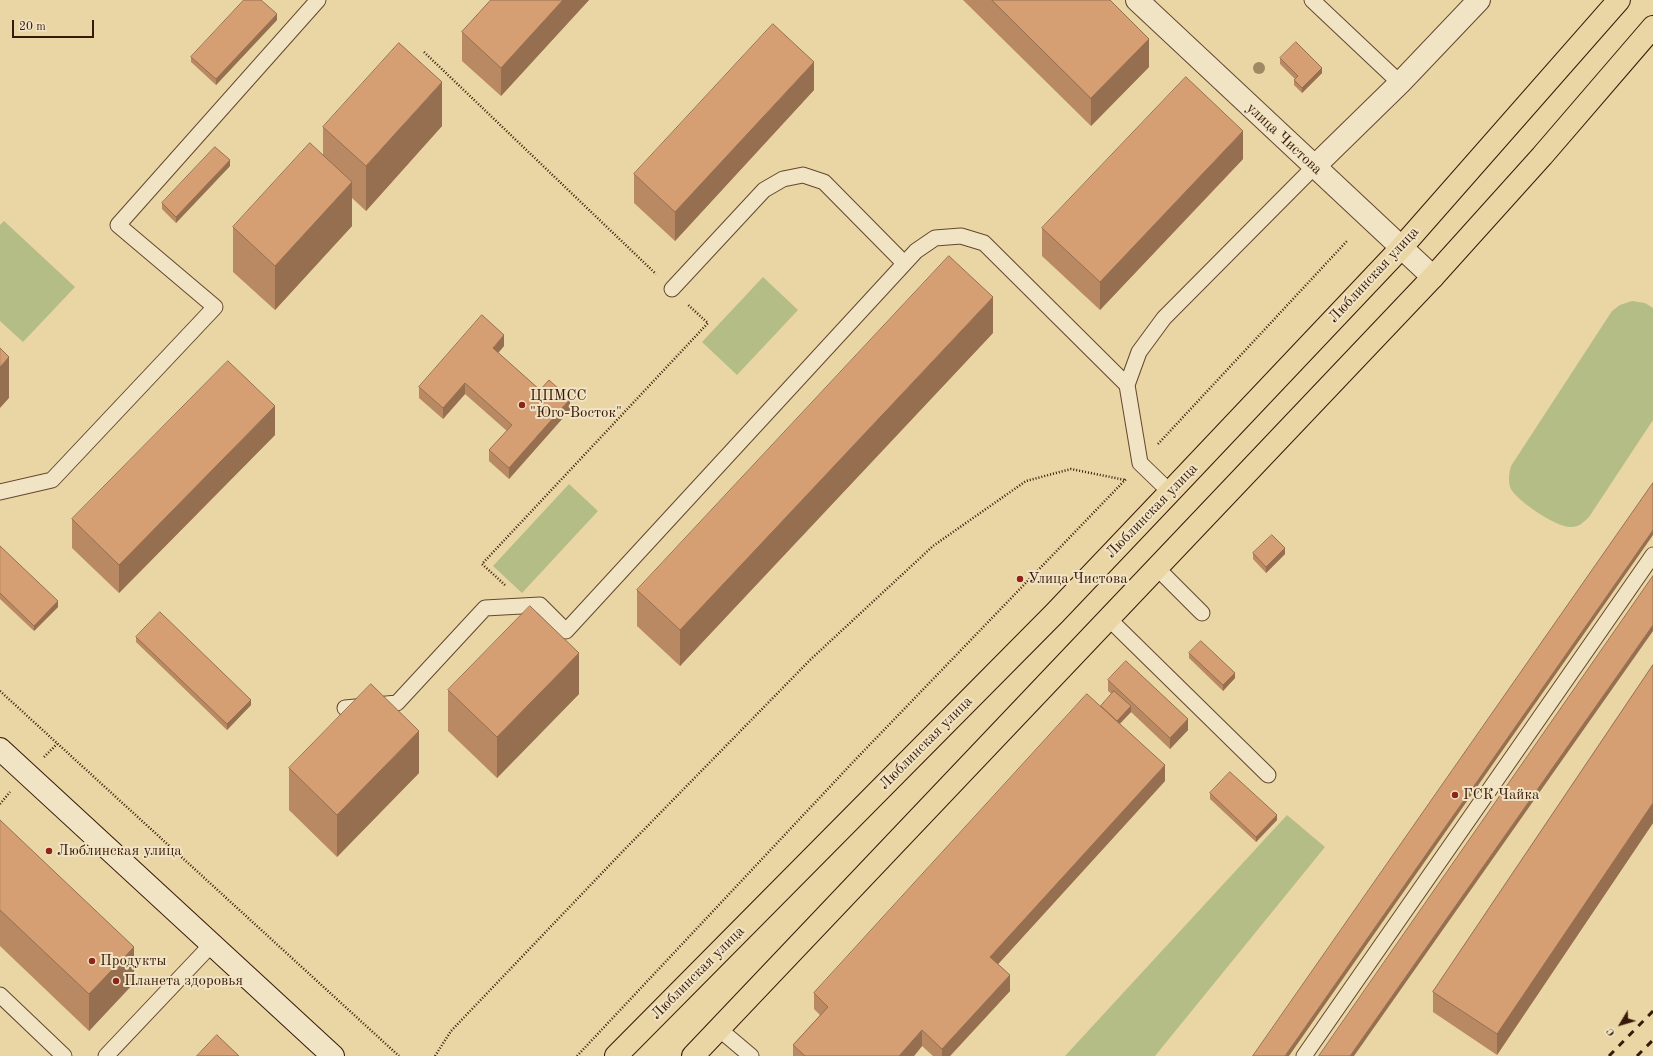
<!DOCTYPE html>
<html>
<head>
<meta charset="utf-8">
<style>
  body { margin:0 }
  #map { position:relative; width:1653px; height:1056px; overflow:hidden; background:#ead5a4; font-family:"Old Standard TT",serif }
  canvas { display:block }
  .north { position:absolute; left:1601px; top:1004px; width:40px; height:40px; -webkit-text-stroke:3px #f1e4c4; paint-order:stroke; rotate:232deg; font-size:11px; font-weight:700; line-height:16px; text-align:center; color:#381808 }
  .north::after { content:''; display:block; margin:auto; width:14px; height:18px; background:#381808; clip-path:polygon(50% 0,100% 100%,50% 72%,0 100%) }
  .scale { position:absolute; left:12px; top:20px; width:82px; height:18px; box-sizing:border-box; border:2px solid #381808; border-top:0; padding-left:5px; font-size:12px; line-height:14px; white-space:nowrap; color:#381808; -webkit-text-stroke:3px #f1e4c4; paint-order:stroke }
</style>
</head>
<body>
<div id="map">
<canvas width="1653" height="1056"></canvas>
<div class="north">С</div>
<div class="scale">20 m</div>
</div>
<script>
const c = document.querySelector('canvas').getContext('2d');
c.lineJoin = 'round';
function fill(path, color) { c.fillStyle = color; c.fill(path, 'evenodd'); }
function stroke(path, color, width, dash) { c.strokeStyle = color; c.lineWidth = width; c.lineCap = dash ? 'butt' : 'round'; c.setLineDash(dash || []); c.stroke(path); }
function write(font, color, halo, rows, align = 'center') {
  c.font = font + ' "Old Standard TT",serif'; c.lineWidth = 4; c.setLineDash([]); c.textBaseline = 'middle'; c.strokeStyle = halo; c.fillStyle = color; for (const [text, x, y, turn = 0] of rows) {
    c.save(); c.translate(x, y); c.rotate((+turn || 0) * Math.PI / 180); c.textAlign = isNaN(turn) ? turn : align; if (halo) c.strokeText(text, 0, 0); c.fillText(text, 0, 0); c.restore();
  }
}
const green = new Path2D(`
  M4 221 75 287 23 342 0 321V225Z
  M763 277 798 310 737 375 702 342Z
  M1632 301 1645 303 1653 308V420L1589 517C1584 522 1579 527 1571 527 1557 528 1515 500 1510 487 1508 480 1509 473 1511 466L1612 311 1620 305Z
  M569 484 598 511 522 593 493 566Z
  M1287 815 1325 847 1155 1056H1065Z`);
const path = new Path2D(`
  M424 52 656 274
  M1158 444 1347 241
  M505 585 482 564 708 323 687 304
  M0 691 399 1056
  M44 757 57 744
  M0 804 10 792
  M435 1056 451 1031 624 850 810 660 933 546 1026 481 1071 469 1125 480
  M577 1056 855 760 1126 479`);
const service = new Path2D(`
  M1312 0 1400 83
  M672 289 764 190 783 179 803 175 824 182 904 263
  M0 492 52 480 215 307 118 225 318 0
  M1170 492 1140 463 1127 385 1139 352 1164 318 1314 167
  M1157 568 1202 613
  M1109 619 1268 775
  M345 708 397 703 485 608 540 605 566 631 916 251 935 238 961 236 984 243 1127 385
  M0 995 64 1056
  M719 1029 751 1056
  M106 1056 212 944
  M1304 1056 1653 555`);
const minor = new Path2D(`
  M1314 167 1400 83 1479 0`);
const tertiary = new Path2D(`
  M1137 0 1433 277`);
const secondary = new Path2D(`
  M0 749 333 1056`);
const primary = new Path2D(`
  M616 1056 1055 613 1170 492 1401 248 1619 0
  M693 1056 1433 277 1542 156 1653 27`);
const rail = new Path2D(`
  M1609 1056 1653 1011
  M1637 1056 1653 1040`);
const trees = [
  [1259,68]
];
const wall = new Path2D(`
  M491 0H589L501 96 462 61V32Z
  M963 0H1110L1149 67 1091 126Z
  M277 20 216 85 191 62V57Z
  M1280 58 1322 73 1302 93 1294 85V80L1295 79 1280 64Z
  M814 90 675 241 634 203V174Z
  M442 126 366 211 352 198V226L275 310 233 272V227L323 156V127Z
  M1243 159 1100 310 1042 256V228Z
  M230 166 176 223 162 209V203Z
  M993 333 680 666 637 626V590Z
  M504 346 498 353 540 390 570 410 509 479 489 461V450L507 431 465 394 443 419 419 398V387Z
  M275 435 119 593 72 548V519Z
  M0 546 58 607 34 631 0 599Z
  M1253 553 1285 554 1266 573 1253 559Z
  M136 637 251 705 227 730 136 642Z
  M1189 653 1235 678 1223 691 1189 658Z
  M1653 665V824V823L1497 1055 1433 1012V992Z
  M1108 680 1188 730 1170 749 1131 712 1120 724 1165 781 998 964 1010 991 950 1056H933L922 1046 914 1056H793V1045L820 1015 814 1009V993L1101 706 1112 694 1108 691Z
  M448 690 579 694 497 778 448 731Z
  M289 768 419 773 337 857 289 810Z
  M1210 793 1277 820 1256 842 1210 799Z
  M0 820 134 983 89 1031 0 946Z`);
const shadedWall = new Path2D(`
  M563 0H589L501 96V68Z
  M277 14V20L216 85V79Z
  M1149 39V67L1091 126V98Z
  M814 62V90L675 241V212Z
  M1322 68V73L1302 93V88Z
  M442 82V126L366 211V166Z
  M1243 131V159L1100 310V282Z
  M230 160V166L176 223V217Z
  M352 182V226L275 310V266Z
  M993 297V333L680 666V630Z
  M504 335V346L493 359V348Z
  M9 357V398L0 408V367Z
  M465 383V394L443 419V408Z
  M570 399V410L509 479V468Z
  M275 406V435L119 593V565Z
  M1653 530V535L1289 1056H1285Z
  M1285 548V554L1266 573V567Z
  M58 601V607L34 631V626Z
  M1653 625V631L1354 1056H1350Z
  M579 653V694L497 778V737Z
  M1235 673V678L1223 691V685Z
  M251 700V705L227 730V724Z
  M1131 706V712L1111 732V727Z
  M1188 719V730L1170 749V738Z
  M419 731V773L337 857V815Z
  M1165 765V781L990 973V957Z
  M1653 803V823L1497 1055V1034Z
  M1277 815V820L1256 842V837Z
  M134 947V983L89 1031V994Z
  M1010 975V991L950 1056H942V1049Z
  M922 1030V1046L914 1056H899Z`);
const building = new Path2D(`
  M244 0H261L277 14 216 79 191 57Z
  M491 0H563L501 68 462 32Z
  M992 0H1110L1149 39 1091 98Z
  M773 24 814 62 675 212 634 174Z
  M1296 42 1322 68 1302 88 1294 80 1298 76 1280 58Z
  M399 43 442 82 366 166 323 127Z
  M1186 77 1243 131 1100 282 1042 228Z
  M310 143 352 182 275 266 233 227Z
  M215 147 230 160 176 217 162 203Z
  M949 256 993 297 680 630 637 590Z
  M482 315 504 335 493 348 540 390 549 380 570 399 509 468 489 450 512 425 465 383 443 408 419 387Z
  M0 348 9 357 0 367Z
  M228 361 275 406 119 565 72 519Z
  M1653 483V530L1285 1056H1253Z
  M1272 535 1285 548 1266 567 1253 553Z
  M0 546 58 601 34 626 0 593Z
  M1653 576V625L1350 1056H1319Z
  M530 606 579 653 497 737 448 690Z
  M160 612 251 700 227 724 136 637Z
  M1201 641 1235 673 1223 685 1189 653Z
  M1126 661 1188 719 1170 738 1108 680Z
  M1653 665V803L1497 1034 1433 992Z
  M371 684 419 731 337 815 289 768Z
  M1114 691 1131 706 1117 721 1101 706Z
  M1087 694 1165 765 990 957 1010 975 942 1049 922 1030 899 1056H805L793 1045 828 1007 814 993Z
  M1230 772 1277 815 1256 837 1210 793Z
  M0 820 134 947 89 994 0 910Z
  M217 1035 239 1056H197Z`);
const markers = [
  [522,405,4,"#8f2418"],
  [1020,579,4,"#8f2418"],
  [1455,795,4,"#8f2418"],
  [49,851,4,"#8f2418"],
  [92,961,4,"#8f2418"],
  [116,981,4,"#8f2418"]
];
const streetNames = [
  ["улица Чистова",1284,139,43],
  ["Люблинская улица",1374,275,-47],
  ["Люблинская улица",1152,511,-46],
  ["Люблинская улица",926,743,-45],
  ["Люблинская улица",698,973,-45]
];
const poiNames = [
  ["ЦПМСС",530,396],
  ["\"Юго-Восток\"",530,413],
  ["Улица Чистова",1028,579],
  ["ГСК Чайка",1463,795],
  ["Люблинская улица",57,851],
  ["Продукты",100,961],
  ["Планета здоровья",124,981]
];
fill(green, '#b5bd87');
stroke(service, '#64472f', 17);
stroke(minor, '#64472f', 24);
stroke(tertiary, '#64472f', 24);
stroke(secondary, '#381808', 24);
stroke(primary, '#381808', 24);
stroke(path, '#381808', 2.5, [1, 2]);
stroke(service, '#f1e4c4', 15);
stroke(minor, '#f1e4c4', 22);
stroke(tertiary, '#f1e4c4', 22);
stroke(secondary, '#f1e4c4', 22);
stroke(primary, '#ead5a4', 22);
stroke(rail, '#381808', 3, [7, 7]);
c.fillStyle = '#9d8963';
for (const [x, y] of trees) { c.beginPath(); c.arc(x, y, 6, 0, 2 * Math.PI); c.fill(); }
fill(wall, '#b88963');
fill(shadedWall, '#966f50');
fill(building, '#d69f73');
stroke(building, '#966f50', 1);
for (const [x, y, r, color] of markers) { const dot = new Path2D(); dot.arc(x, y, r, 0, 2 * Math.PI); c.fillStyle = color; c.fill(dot); stroke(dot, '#f1e4c4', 1.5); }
write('15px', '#381808', '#f1e4c4', streetNames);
write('15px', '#381808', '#f1e4c4', poiNames, 'left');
</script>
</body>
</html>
